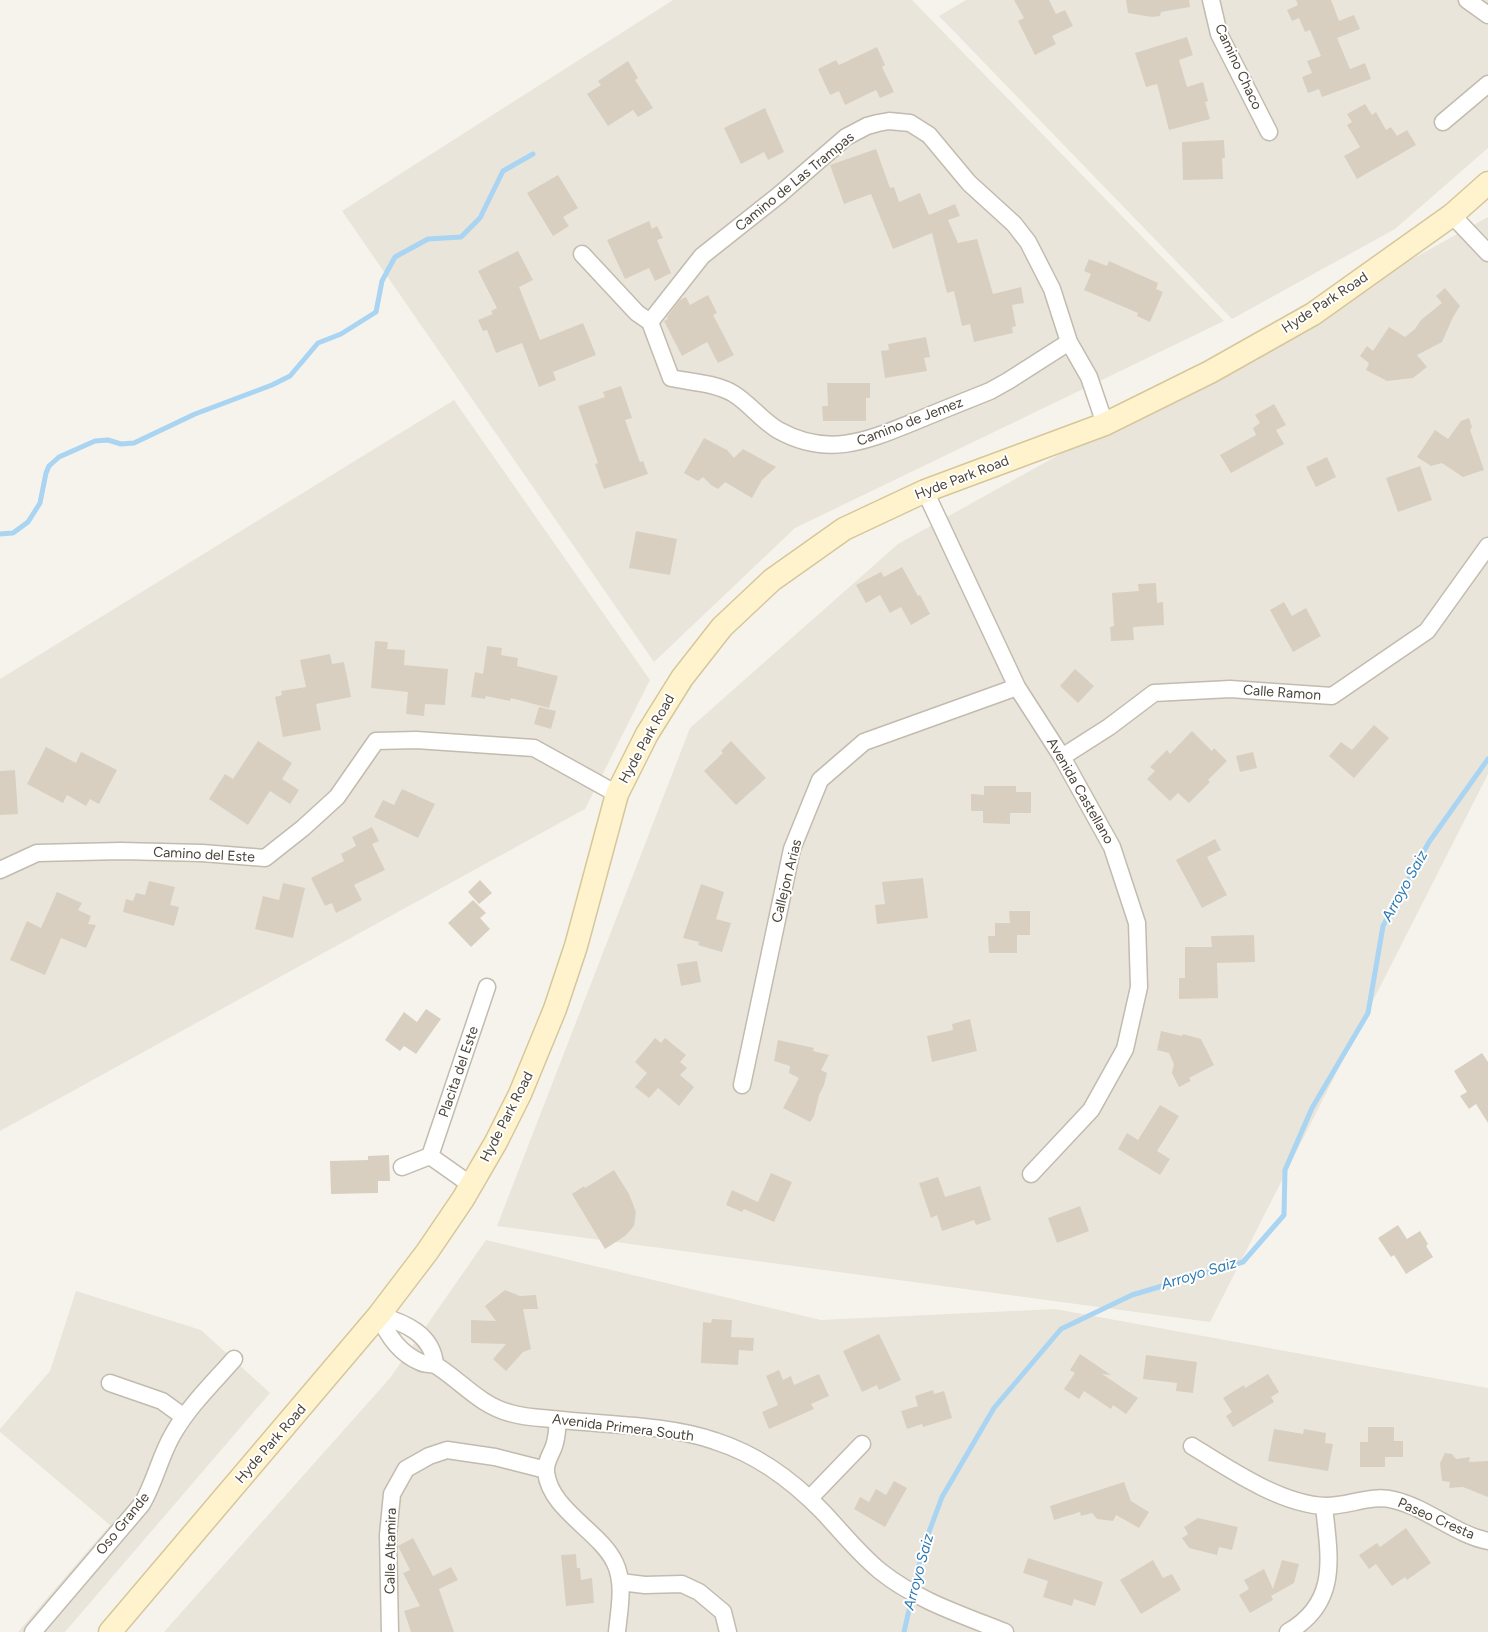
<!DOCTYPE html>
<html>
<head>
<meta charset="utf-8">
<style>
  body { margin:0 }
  canvas { display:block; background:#f6f3ec }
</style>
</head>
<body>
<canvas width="1488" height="1632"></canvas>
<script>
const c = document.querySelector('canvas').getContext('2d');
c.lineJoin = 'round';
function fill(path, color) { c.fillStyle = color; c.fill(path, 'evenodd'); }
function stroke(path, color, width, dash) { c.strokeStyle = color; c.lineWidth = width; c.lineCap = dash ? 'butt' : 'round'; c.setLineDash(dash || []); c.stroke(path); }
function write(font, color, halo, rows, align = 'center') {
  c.font = font + ' Figtree,sans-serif'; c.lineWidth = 4; c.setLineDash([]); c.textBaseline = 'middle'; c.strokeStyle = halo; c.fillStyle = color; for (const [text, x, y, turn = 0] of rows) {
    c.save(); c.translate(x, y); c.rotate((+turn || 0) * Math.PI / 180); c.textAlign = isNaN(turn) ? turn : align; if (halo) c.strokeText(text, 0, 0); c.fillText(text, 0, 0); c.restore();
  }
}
const residential = new Path2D(`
  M673 0H912L1224 321 795 528 654 662 342 211Z
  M966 0H1488V148L1395 229 1232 319 939 16Z
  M1488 217V774L1210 1322 497 1226 690 728 898 544Z
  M454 400 650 680 585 809 0 1131V679Z
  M486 1240 821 1320 1055 1309 1488 1388V1632H164L390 1378Z
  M76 1291 201 1330 270 1393 65 1632H18L110 1525 0 1432V1429L50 1371Z`);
const stream = new Path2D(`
  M0 534 13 533 28 522 40 503 46 473 49 466 59 457 95 441 108 440 121 444 134 443 195 414 272 385 290 376 318 343 341 334 376 312 382 281 395 257 428 239 461 237 480 218 503 171 533 154
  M904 1632 923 1548 942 1497 994 1408 1061 1329 1132 1295 1243 1262 1284 1215 1285 1170 1312 1108 1368 1013 1383 926 1429 842 1488 759`);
const building = new Path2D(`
  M1014 0H1049L1056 14 1065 10 1073 26 1052 36 1056 44 1035 55 1018 21 1024 18Z
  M1126 0H1189L1190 7 1161 12 1160 16 1152 17 1128 13Z
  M1296 0H1331L1339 21 1354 15 1360 29 1337 38 1350 69 1365 63 1371 79 1322 97 1319 89 1308 93 1302 77 1312 73 1307 61 1321 56 1310 30 1305 32 1299 18 1292 21 1287 10 1298 5Z
  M1187 37 1193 55 1179 60 1187 87 1203 82 1208 101 1205 102 1210 119 1169 130 1157 84 1146 87 1135 53Z
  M877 47 885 65 882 67 894 92 880 98 876 90 845 105 839 91 830 95 818 69 836 60 839 65Z
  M628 61 638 78 635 80 653 108 638 117 633 110 608 126 587 94 601 85 598 81Z
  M1365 104 1372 115 1376 112 1386 130 1391 127 1397 136 1407 130 1416 145 1357 179 1344 156 1360 147 1347 125 1352 122 1347 114Z
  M765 108 784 152 768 160 764 152 741 164 724 128Z
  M1224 140 1225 158H1222L1223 179 1183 180 1182 142Z
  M876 149 890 188 894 187 899 202 920 193 929 215 955 204 960 216 948 220 958 243 977 239 993 294 1021 287 1024 303 1012 305 1016 326 1012 327 1013 333 974 342 970 324 962 326 954 291 947 293 932 233 893 249 871 194 844 204 830 165Z
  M558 175 578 208 563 217 569 226 553 236 527 193Z
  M649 221 652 229 657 226 663 238 657 240 671 273 655 281 649 268 625 279 607 240Z
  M518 251 533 280 519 287 540 340 583 323 596 355 553 372 556 380 539 387 522 343 496 353 487 330 483 331 478 320 493 314 491 311 497 308 478 271Z
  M1089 259 1107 266 1109 261 1158 283 1156 289 1163 292 1150 322 1137 316 1138 313 1084 290 1091 274 1084 271Z
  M1445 288 1460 306 1453 317 1442 342 1417 355 1427 367 1413 378 1387 381 1366 370 1369 363 1360 356 1367 346 1373 351 1389 327 1405 337 1415 329 1421 320 1442 303 1436 296Z
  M708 295 717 313 713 315 734 355 718 363 707 342 682 356 664 321 668 319 667 317 680 300 686 297 690 305Z
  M926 337 930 357 924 358 927 371 885 378 881 351 889 350 888 344Z
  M827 383H870V398H866V421H823L822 406H828Z
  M621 386 632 418 625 420 640 462 643 461 648 474 604 489 595 464 598 463 578 406 605 397 603 392Z
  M1274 404 1286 425 1276 430 1284 444 1231 473 1220 455 1256 435 1253 428 1260 423 1255 415Z
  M1469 418 1472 427 1470 430 1484 470 1463 477 1442 463 1431 466 1417 457 1435 430 1448 439 1461 421Z
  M704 438 727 450 734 458 743 449 776 467 762 480 752 498 725 482 718 489 711 485 703 477 698 481 684 473Z
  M1327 457 1336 477 1316 487 1306 467Z
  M1420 466 1432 500 1398 512 1386 478Z
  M636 531 677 539 670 575 629 568Z
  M902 567 918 596 920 595 930 614 911 625 901 607 890 613 880 595 866 603 856 585 881 572 884 577Z
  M1156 583 1157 603 1163 602 1164 625 1133 627 1134 640 1111 641 1110 627 1114 626 1112 593 1139 591 1138 584Z
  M1284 602 1292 616 1306 608 1321 636 1293 652 1270 610Z
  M375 641 388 642 387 649 405 650 404 665 448 669 445 705 425 704 424 716 406 714 408 692 371 688Z
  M487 646 502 648 501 655 518 658 517 666 558 676 549 708 511 698 510 701 486 696 485 699 471 697 475 672 483 674Z
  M330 654 332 664 344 662 351 697 316 704 321 730 283 737 275 697 282 695 281 691 306 687 300 660Z
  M1075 669 1094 686 1078 703 1060 686Z
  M539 707 556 711 551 729 534 724Z
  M1374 725 1389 738 1354 778 1329 756 1341 742 1352 750Z
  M1192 731 1212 751 1214 748 1227 761 1208 780 1210 782 1189 803 1178 793 1170 801 1147 779 1155 771 1150 767 1167 750 1170 754Z
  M258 741 292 763 282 779 299 790 290 804 270 791 248 825 209 799 225 774 233 779Z
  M731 741 766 778 736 805 704 771 723 753 721 751Z
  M46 747 76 763 81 752 117 770 99 804 90 799 86 806 67 795 63 803 27 784Z
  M1253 752 1257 768 1240 772 1236 756Z
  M15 770 18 814 0 815V771Z
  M984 786H1016V792H1031V813H1010V824L983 823V811H971V794L984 795Z
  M402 789 435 804 418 838 374 817 383 800 394 805Z
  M372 827 379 841 372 844 385 870 354 885 362 900 336 913 332 903 325 906 311 878 344 861 341 854 356 846 352 837Z
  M1215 839 1221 850 1207 857 1227 895 1202 908 1176 860Z
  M923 878 928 918 877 924 875 905 885 904 882 882Z
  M480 880 492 893 479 904 468 892Z
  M149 881 175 887 170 905 179 907 174 926 123 912 126 899 133 901 136 893 145 895Z
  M283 883 305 888 293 938 255 929 263 896 279 900Z
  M701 884 724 892 716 919 731 923 722 952 698 945 699 942 683 938Z
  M57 892 82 903 78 910 91 916 88 924 96 925 86 948 61 938 45 975 10 960 27 921 41 928Z
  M473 900 486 913 480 918 490 929 471 947 448 923Z
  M1009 911H1030V935H1017V953H989L988 936H995V923H1010Z
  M1254 935 1255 962 1217 963 1218 998 1179 999V978H1185V947H1212L1211 936Z
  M697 961 701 982 681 986 677 964Z
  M426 1009 441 1019 416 1054 404 1046 400 1051 385 1040 404 1012 417 1022Z
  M970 1019 977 1051 932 1062 927 1036 953 1030 952 1024Z
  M1161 1031 1182 1036 1183 1034 1201 1039 1214 1065 1189 1078 1191 1081 1179 1087 1172 1073 1174 1064 1169 1053 1157 1050Z
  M655 1038 661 1043 665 1038 686 1055 680 1062 687 1068 680 1075 694 1087 679 1106 658 1088 649 1098 635 1087 647 1073 635 1062Z
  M778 1040 814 1048 813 1051 829 1055 821 1070 827 1073 824 1085 819 1095 814 1116 810 1122 783 1108 799 1078 789 1073 790 1066 774 1061Z
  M1482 1053 1488 1062V1123L1476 1104 1469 1109 1460 1096 1467 1092 1454 1071Z
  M1160 1105 1179 1116 1157 1151 1170 1159 1160 1175 1118 1149 1127 1133 1138 1140Z
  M389 1155 390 1181H378V1193L331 1194 330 1161 368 1160V1156Z
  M614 1170 629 1194 636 1212 634 1226 625 1236 605 1249 572 1194 584 1186 585 1188Z
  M771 1173 792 1182 774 1222 744 1209 742 1212 726 1205 732 1190 758 1202Z
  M938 1177 945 1197 980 1186 991 1220 976 1225 974 1220 942 1231 937 1215 931 1218 919 1183Z
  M1080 1206 1089 1231 1057 1243 1048 1218Z
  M1398 1225 1407 1239 1420 1231 1428 1244 1426 1246 1433 1257 1406 1274 1394 1255 1391 1257 1378 1238Z
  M505 1290 520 1296 536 1295 538 1309H523L531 1349 523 1352 506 1371 493 1359 506 1344 471 1343V1320L496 1321 485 1306Z
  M712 1319 732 1320 731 1337 754 1338 753 1351 739 1350 738 1365 701 1363 703 1322 711 1323Z
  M879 1334 901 1380 879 1390 877 1385 862 1392 843 1351Z
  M1080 1354 1111 1375 1102 1374 1138 1398 1126 1414 1113 1405 1111 1409 1084 1391 1079 1399 1064 1389 1075 1373 1070 1370Z
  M1146 1355 1197 1362 1193 1393 1176 1391 1177 1383 1143 1379Z
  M779 1370 783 1380 791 1376 794 1385 819 1374 829 1396 811 1404 814 1409 769 1429 762 1412 778 1405 766 1376Z
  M1268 1374 1279 1392 1271 1397 1274 1402 1233 1427 1226 1416 1232 1412 1223 1398 1244 1385 1245 1388Z
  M933 1390 934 1394 944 1391 952 1418 923 1427 922 1424 907 1429 901 1411 918 1406 915 1396Z
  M1368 1427H1394V1441H1403V1457H1385V1467H1360V1442H1368Z
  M1274 1429 1303 1434 1304 1429 1326 1433 1325 1443 1333 1444 1328 1471 1268 1461Z
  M1445 1453 1452 1454 1456 1459 1470 1457 1469 1462 1488 1461V1497L1463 1487 1449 1488 1450 1482 1442 1481 1440 1463Z
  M894 1481 907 1488 885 1527 854 1509 860 1497 869 1502 876 1489 886 1495Z
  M1124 1482 1131 1501 1149 1512 1139 1528 1116 1515 1113 1521 1097 1519 1092 1513 1081 1516 1080 1512 1054 1520 1050 1506Z
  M1198 1518 1238 1527 1232 1550 1219 1547 1217 1555 1189 1548 1182 1538 1188 1534 1184 1527Z
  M1406 1528 1431 1563 1407 1580 1405 1577 1392 1586 1376 1564 1369 1569 1359 1555 1377 1543 1380 1547Z
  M413 1538 433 1576 451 1567 458 1580 439 1589 454 1632H411L404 1611 420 1606 403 1573 410 1570 398 1546Z
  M576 1554 577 1568H580L581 1580 592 1578 594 1603 566 1606 561 1555Z
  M1028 1558 1103 1582 1095 1606 1074 1599 1072 1606 1043 1597 1048 1581 1023 1573Z
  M1153 1560 1163 1578 1172 1574 1181 1590 1141 1614 1120 1580Z
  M1282 1560 1299 1564 1294 1583 1271 1596 1273 1600 1250 1613 1239 1595 1249 1589 1244 1580 1264 1569 1273 1589Z`);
const street = new Path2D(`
  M1211 0 1219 34 1269 132
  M1467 0 1488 15
  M1443 122 1488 84
  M1452 215 1488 253
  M582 254 637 313 650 322 671 378C690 382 716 383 734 394 750 404 761 420 778 430 828 458 867 441 916 421 940 411 965 401 990 391L1008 381 1069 342
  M650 322 702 256 779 195 846 137 867 126 878 123 889 121 910 123 929 135 969 183 1014 224 1028 242 1052 289 1069 342 1089 377 1105 424
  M925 491 1017 687 1062 757 1112 847 1137 923 1139 987 1125 1049 1091 1110 1031 1174
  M1062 757 1109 727 1154 693 1230 689 1332 696 1427 631 1488 546
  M0 870 37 853 121 851 202 853 265 858 303 828 337 797 376 741 416 740 534 748 617 794
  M742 1085 792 849 820 780 864 742 1017 687
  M430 1156 471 1185
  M402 1167 430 1156 487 987
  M379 1315C387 1335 399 1353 420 1362 425 1365 433 1363 437 1366 462 1382 480 1405 510 1413 526 1418 545 1418 562 1420 611 1425 669 1425 715 1441 756 1454 792 1480 822 1511 841 1531 858 1553 880 1571 916 1600 962 1615 1005 1632
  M379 1315C405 1323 432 1334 435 1364
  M110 1383 162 1401 184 1417
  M558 1420C557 1429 557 1438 554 1446 551 1455 545 1462 546 1472 550 1510 600 1531 615 1563 625 1584 619 1610 617 1632
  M1192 1446C1229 1469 1282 1505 1326 1506 1350 1506 1371 1494 1394 1500 1428 1508 1454 1534 1488 1541
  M810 1498 862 1444
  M620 1582 645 1585 682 1584 699 1592 723 1612 728 1632
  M33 1632 142 1504C155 1482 160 1456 173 1434 189 1406 213 1383 234 1359
  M390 1632 388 1535 392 1494 406 1469 429 1456 447 1450 495 1457 546 1470
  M1288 1632C1340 1602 1329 1556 1324 1506`);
const secondary = new Path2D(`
  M110 1632 379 1315 427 1252 463 1199 496 1142 520 1094 555 1009 576 946 617 794 647 734 682 678 722 627 772 580 844 529 925 491 1105 424 1210 372 1313 314 1452 215 1488 183`);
const streetNames = [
  ["Camino Chaco",1238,67,65],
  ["Camino de Las Trampas",795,182,-39],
  ["Hyde Park Road",1325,303,-33],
  ["Camino de Jemez",910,422,-21],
  ["Hyde Park Road",962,478,-21],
  ["Calle Ramon",1282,693,4],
  ["Hyde Park Road",647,739,-61],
  ["Avenida Castellano",1080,791,60],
  ["Camino del Este",204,855,3],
  ["Callejon Arias",787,881,-76],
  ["Placita del Este",459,1072,-71],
  ["Hyde Park Road",507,1117,-63],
  ["Avenida Primera South",623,1428,7],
  ["Hyde Park Road",271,1444,-49],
  ["Paseo Cresta",1436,1519,24],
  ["Oso Grande",123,1524,-51],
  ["Calle Altamira",391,1551,-89]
];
const waterNames = [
  ["Arroyo Saiz",1405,886,-61],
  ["Arroyo Saiz",1199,1274,-17],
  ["Arroyo Saiz",919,1572,-75]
];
fill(residential, '#eae5da');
stroke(stream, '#a9d4f2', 5);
fill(building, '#d8cfc1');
stroke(street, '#c2bbae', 19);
stroke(secondary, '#d6c79b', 25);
stroke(street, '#fff', 16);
stroke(secondary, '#fff3cd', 22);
write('14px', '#4b4439', '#fff', streetNames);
write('italic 15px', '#2e7ab2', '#fff', waterNames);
</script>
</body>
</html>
